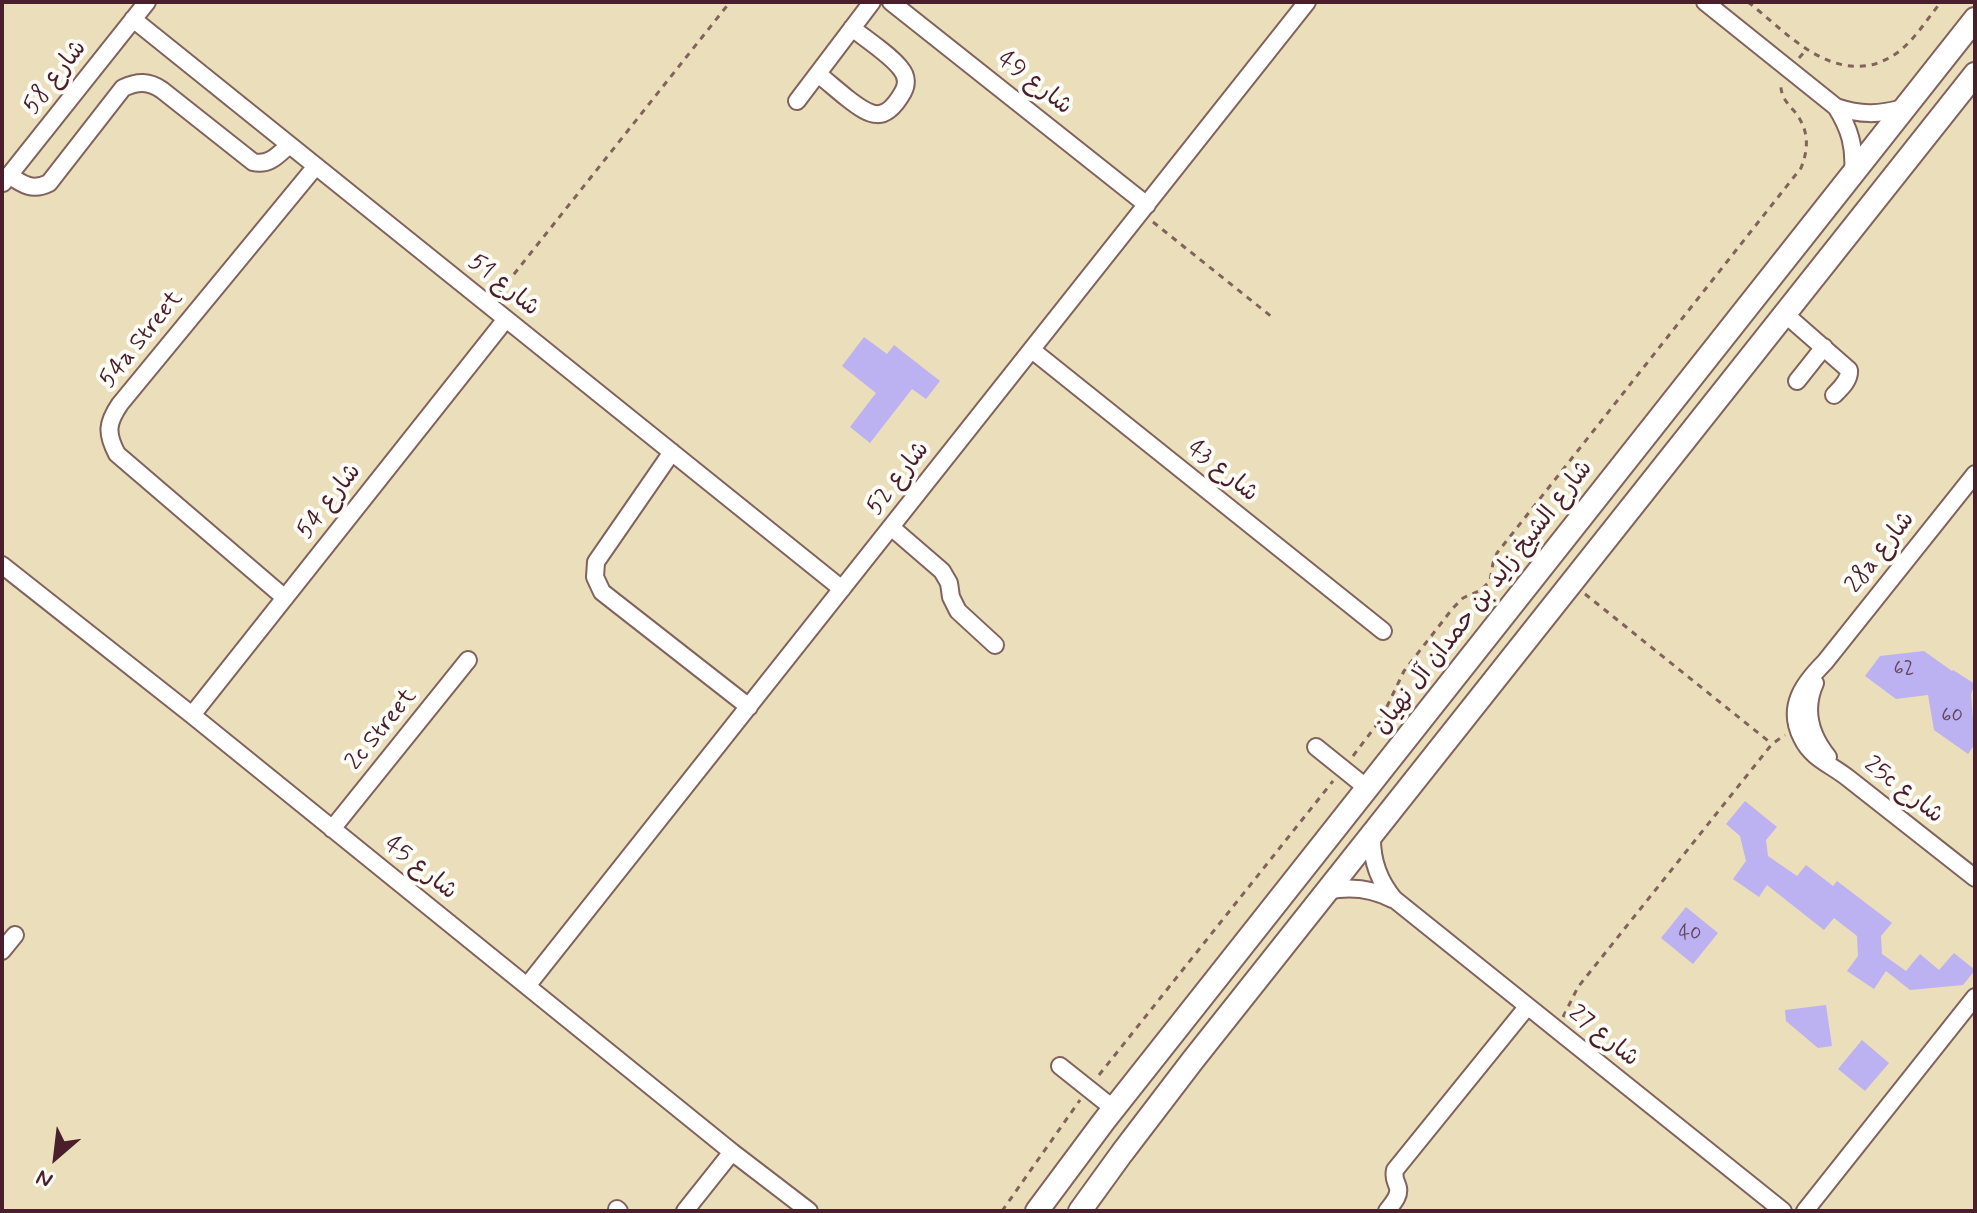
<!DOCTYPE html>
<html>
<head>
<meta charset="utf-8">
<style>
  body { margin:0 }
  #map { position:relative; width:1977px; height:1213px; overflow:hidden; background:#eadfba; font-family:Mynerve,sans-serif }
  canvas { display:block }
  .frame { position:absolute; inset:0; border:4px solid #4a1f2b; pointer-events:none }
  .north { position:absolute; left:16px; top:1117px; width:80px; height:80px; -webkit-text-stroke:6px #fdfcf7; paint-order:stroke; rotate:208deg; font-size:22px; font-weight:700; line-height:32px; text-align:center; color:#4a1f2b }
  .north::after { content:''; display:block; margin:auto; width:28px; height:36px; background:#4a1f2b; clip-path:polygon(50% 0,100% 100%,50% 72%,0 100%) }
</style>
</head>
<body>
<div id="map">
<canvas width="1977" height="1213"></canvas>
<div class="frame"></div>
<div class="north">N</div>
</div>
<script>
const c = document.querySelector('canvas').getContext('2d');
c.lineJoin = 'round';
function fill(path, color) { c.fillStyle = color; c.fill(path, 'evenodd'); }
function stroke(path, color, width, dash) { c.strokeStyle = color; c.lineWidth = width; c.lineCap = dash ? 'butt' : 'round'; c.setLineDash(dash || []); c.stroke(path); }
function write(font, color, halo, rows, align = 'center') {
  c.font = font + ' Mynerve,"Playpen Sans Arabic",sans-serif'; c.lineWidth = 8; c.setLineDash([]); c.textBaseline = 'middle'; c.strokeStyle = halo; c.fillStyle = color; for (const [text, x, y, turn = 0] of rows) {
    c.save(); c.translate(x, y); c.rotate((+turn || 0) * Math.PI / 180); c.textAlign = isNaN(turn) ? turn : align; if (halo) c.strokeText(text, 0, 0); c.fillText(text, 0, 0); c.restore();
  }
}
const building = new Path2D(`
  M864 337 887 354 894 345 940 381 926 399 912 389 870 443 850 427 876 393 842 366Z
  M1924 651 1952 671 1953 670 1975 684 1971 694 1975 744 1968 754 1934 730 1928 695 1896 699 1865 676 1880 656Z
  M1745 801 1777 827 1766 840 1768 856 1797 876 1806 865 1833 886 1837 881 1892 923 1881 936 1882 954 1906 971 1920 954 1939 970 1954 953 1975 970 1963 985 1910 990 1886 971 1874 989 1847 971 1858 956 1857 936 1834 918 1824 930 1767 885 1759 897 1733 879 1746 861 1740 836 1726 824Z
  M1686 907 1718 933 1693 964 1661 938Z
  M1826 1005 1832 1046 1818 1048 1786 1021 1785 1010Z
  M1862 1040 1889 1063 1865 1091 1838 1069Z`);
const path = new Path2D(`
  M1748 2C1785 31 1824 77 1875 64 1884 61 1894 56 1902 49 1917 36 1928 18 1941 2
  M1799 58 1807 49
  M1153 222 1272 317
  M499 293 730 2
  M1585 594 1772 744
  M1353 756 1381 719 1404 671 1453 608 1463 598 1481 590 1490 581 1493 563 1497 553 1801 168C1809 148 1809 130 1795 112 1787 103 1780 96 1781 83
  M1563 1017 1578 987 1772 744 1785 735
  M1099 1075 1333 781
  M1002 1211 1080 1100`);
const minor = new Path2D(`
  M891 2 1147 205
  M1705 2 1836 107C1850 129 1855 147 1853 173
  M133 19 842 589
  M818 74C828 82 837 90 847 98 871 117 885 124 903 92 907 85 907 76 901 69 892 56 866 39 852 28
  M797 101 872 2
  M1836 107C1860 115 1879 115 1903 108
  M9 175C23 185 33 191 49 183L123 88C138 81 149 81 162 90L253 162C269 166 278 155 289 145
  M3 183 147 2
  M1785 314 1849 370C1850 380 1841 388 1834 395
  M1032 350 1383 631
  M1797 381 1824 347
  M672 452 596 562 595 577 602 592 749 707
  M1975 474 1825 662C1803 684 1786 707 1802 738 1811 758 1832 765 1848 778 1891 812 1933 845 1975 878
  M891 527 942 571 949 583 951 597 958 611 995 645
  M2 565 192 715 732 1152 809 1211
  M285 598 117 454C106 433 107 423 120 404L316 166
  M1815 683C1803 710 1810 735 1828 757
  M192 715 506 319
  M1316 747 1367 788
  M332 829 468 660
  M1372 834C1371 859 1378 880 1394 899L1783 1211
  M1327 891C1350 886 1371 888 1392 899
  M2 951 15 935
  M527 986 1307 2
  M1060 1066 1114 1109
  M617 1209 619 1211
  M685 1211 732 1152
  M1387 1211C1391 1205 1400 1197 1398 1188 1396 1180 1393 1179 1395 1170L1527 1007
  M1805 1211 1975 997`);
const major = new Path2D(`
  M1037 1211 1104 1121 1975 19
  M1080 1211 1122 1153 1193 1060 1975 74`);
const numberNames = [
  ["62",1904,670],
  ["60",1952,717],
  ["40",1690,935]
];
const streetNames = [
  ["شارع 58",56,78,-52],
  ["شارع 49",1034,84,38],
  ["شارع 51",503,286,39],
  ["54a Street",142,340,-51],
  ["شارع 43",1222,472,39],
  ["شارع 52",899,479,-52],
  ["شارع 54",330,502,-52],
  ["28a شارع",1881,553,-52],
  ["شارع الشيخ زايد بن حمدان آل نهيان",1484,598,-52],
  ["2c Street",382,730,-51],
  ["25c شارع",1903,791,38],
  ["شارع 45",420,869,39],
  ["شارع 27",1603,1037,39]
];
fill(building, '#bcb1f1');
stroke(minor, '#82625d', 20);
stroke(major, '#82625d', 26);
stroke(path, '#82625d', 3, [6, 6]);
stroke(minor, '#fff', 16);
stroke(major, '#fff', 22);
write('20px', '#66445c', null, numberNames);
write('24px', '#4a1f2b', '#fdfcf7', streetNames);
</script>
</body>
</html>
